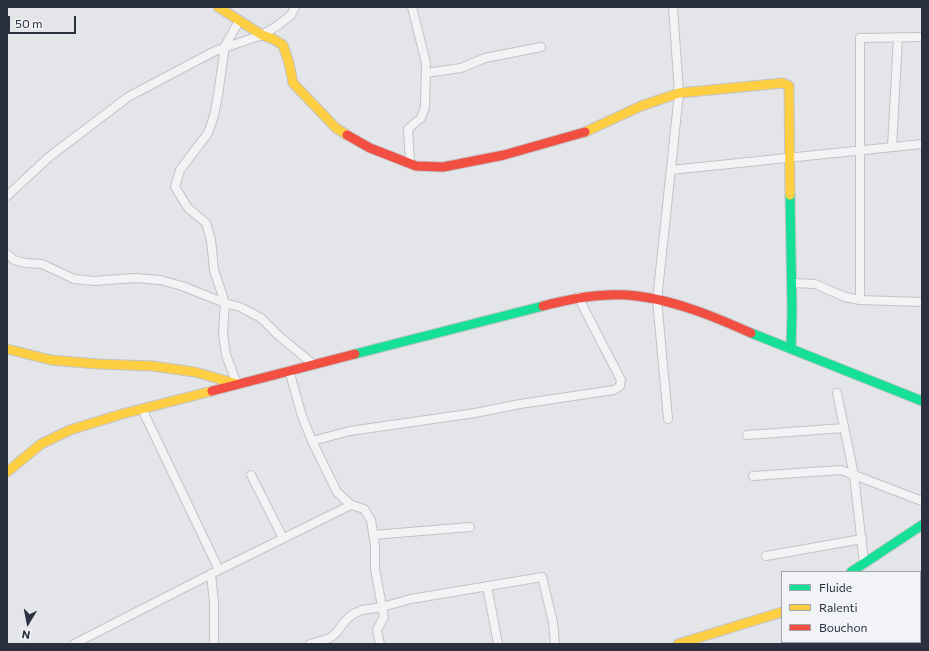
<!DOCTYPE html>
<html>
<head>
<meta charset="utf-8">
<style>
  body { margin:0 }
  #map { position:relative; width:929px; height:651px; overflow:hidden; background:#e4e5e8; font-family:Commissioner,sans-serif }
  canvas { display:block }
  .frame { position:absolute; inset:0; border:8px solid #2b3041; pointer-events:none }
  .legend { position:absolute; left:781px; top:571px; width:140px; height:72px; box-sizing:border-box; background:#f2f3f7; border:1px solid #a2a5ae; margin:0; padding:5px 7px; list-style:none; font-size:12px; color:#2b3041 }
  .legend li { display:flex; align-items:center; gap:8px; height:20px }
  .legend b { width:20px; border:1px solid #a2a5ae }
  .north { position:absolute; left:8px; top:603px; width:40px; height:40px; -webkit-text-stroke:3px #f2f3f7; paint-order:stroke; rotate:190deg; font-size:11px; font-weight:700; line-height:16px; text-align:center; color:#2b3041 }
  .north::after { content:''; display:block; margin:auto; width:14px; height:18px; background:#2b3041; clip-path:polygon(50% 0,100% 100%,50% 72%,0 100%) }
  .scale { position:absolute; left:8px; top:16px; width:68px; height:18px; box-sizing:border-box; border:2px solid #2b3041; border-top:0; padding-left:5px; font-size:12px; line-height:14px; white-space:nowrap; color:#2b3041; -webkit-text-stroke:3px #f2f3f7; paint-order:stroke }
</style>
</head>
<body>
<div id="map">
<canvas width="929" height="651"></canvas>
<div class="frame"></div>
<ul class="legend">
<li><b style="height:5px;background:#16e098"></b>Fluide</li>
<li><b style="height:5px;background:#ffcf43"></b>Ralenti</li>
<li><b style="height:5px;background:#f24e42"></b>Bouchon</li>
</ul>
<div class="north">N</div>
<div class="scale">50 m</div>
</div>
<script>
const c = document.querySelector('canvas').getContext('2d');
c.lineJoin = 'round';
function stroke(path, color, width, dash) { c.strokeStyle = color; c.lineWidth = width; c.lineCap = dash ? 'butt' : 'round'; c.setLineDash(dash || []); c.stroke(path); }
const street = new Path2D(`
  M426 73 461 68 485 58 541 47
  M892 147 898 37
  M410 163 408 129 421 118 425 107 426 63 412 7
  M671 170 922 144
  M7 196 49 157 128 97 215 51 262 35 277 26 291 15 295 7
  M7 254 14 260 26 263 42 264 74 279 94 281 135 278 160 280 182 286 225 303 240 307 261 318 279 336 313 364
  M792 283 815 284 845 297 860 300 922 302
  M860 300V38L922 37
  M289 370 302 416 312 441 337 492 351 505 364 509 371 520 375 545V569L384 617 377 630 380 644
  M237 384 226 355 223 334 225 303 214 270 211 240 206 223 188 208 175 187 180 170 208 133 214 116 218 95 225 46 239 21
  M837 393 854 475 864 563
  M142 409 219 570
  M668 419 657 300 679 93 673 7
  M747 435 844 428
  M312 441 350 431 475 413 520 404 614 390 620 386 621 380 578 297
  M251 475 283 538
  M753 476 841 470 922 501
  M373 535 470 527
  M766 556 862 539
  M211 574 214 602V644
  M487 586 498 644
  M920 586H922
  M842 642V644
  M74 644 219 570 351 505
  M310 644 330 638 336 633 346 620 353 614 362 610 382 607 411 599 542 577 553 622 555 644`);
const fast = new Path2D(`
  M790 195 792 311 791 349
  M751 333 922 401
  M355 354 543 306
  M851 572 922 525`);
const slow = new Path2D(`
  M218 7 262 35 273 39 283 45 289 63 293 83 336 128 347 135
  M585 132 641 106 679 93 783 83 789 86 790 195
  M7 349 51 360 98 364 152 366 195 372 237 384
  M7 472 41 444 70 430 122 414 212 391
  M678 644 782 612`);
const jam = new Path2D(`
  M347 135 370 148 416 166 443 167 504 155 585 132
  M543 306C573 298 606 292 637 296 677 301 715 317 751 333
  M212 391 355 354`);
stroke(street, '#c2c3c6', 10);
stroke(fast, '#c2c3c6', 11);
stroke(slow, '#c2c3c6', 11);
stroke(jam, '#c2c3c6', 11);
stroke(street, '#f3f3f5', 8);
stroke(fast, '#16e098', 9);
stroke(slow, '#ffcf43', 9);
stroke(jam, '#f24e42', 9);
</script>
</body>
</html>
